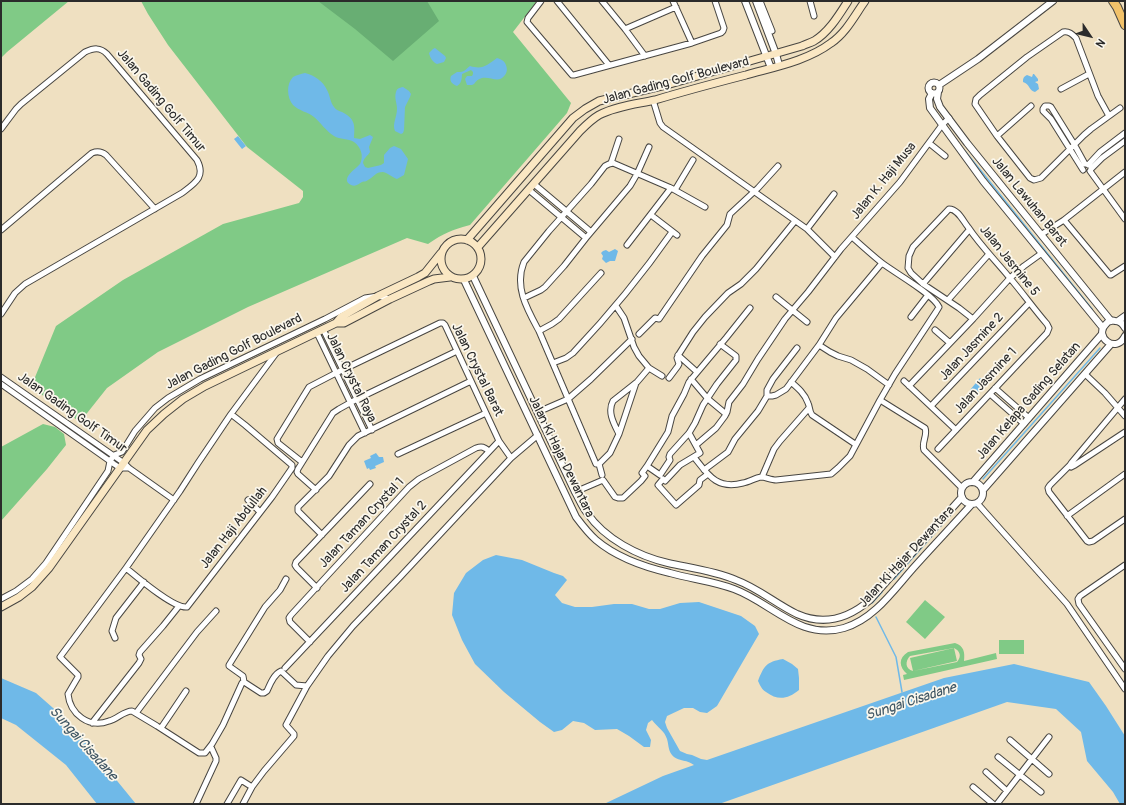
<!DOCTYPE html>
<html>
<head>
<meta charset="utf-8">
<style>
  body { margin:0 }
  #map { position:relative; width:1126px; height:805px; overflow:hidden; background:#efe0c1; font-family:Pangolin,sans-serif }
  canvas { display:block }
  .frame { position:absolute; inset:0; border:2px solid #2b2b2b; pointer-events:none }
  .north { position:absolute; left:1070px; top:16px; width:40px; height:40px; -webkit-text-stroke:3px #fbf7ec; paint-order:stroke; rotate:125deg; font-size:11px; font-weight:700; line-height:16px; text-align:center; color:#2b2b2b }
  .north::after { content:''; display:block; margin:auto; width:14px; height:18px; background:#2b2b2b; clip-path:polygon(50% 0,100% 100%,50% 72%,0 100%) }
</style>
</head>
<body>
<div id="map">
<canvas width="1126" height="805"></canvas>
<div class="frame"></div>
<div class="north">N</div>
</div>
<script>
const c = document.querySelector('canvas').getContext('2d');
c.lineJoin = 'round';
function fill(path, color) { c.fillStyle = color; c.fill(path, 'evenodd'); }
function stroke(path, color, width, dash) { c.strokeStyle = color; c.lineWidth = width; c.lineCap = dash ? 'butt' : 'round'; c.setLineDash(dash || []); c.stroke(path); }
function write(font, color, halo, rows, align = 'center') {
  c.font = font + ' Pangolin,sans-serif'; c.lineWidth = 3.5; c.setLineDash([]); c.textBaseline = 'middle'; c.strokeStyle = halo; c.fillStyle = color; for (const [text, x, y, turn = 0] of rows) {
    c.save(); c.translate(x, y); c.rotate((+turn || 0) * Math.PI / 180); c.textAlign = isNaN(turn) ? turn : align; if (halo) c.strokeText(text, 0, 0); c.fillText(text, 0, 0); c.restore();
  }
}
const green = new Path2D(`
  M1 1H69L7 52 1 58Z
  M141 1H537L513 32 571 103 567 113 470 225C452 230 444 233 428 244L407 238 248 307 158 352 107 388 80 422 31 387 56 326 123 280 223 224 299 203 303 197V191L247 147 168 45 148 14Z
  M43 424 55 427 64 434 66 445 47 469 1 521V447Z
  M925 600 945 617 925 639 906 622Z
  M999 640H1024V654H999Z
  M955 643C964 646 965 652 964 661L996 653 997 659 904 680 903 675 907 674C899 667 898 658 908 652ZM954 648C960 651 962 656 957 662L913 671 957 661 954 648 910 658 913 671C905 669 905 661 910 656Z`);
const forest = new Path2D(`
  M318 1H427L439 21 393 61 355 29Z`);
const water = new Path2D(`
  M435 48 445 56 446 58 444 62 437 64C433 62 430 58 429 53L433 49Z
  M497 58C500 59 503 60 505 63 507 67 508 71 505 75 499 84 490 76 482 78 478 79 476 81 474 84L472 85H467L465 79 467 76H472L473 74V72L471 70 462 74C462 79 461 84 457 86 452 84 449 81 451 76L457 72C466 72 464 70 470 66 483 70 487 65 497 58Z
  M305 73C314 75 323 81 327 90 330 95 330 102 334 107 336 110 339 111 342 112 355 119 355 124 354 138L360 139 370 135 373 137 369 147 370 152C367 157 364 157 363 163L365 167 368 168 381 165 384 163V155L390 148 394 146 401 149 408 159 404 175 397 179C392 177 388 173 383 172 375 172 374 177 368 180 366 182 364 181 362 182 358 184 356 187 351 185 339 179 357 168 360 164 364 156 361 147 354 142 348 138 340 140 334 136 326 131 321 123 314 117 308 112 299 111 293 105 287 98 286 84 293 77 296 75 301 74 305 73Z
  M1033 74H1034L1038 79V81L1035 82 1038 84 1039 89 1035 92C1029 91 1030 84 1023 82 1023 79 1023 77 1027 75L1032 77Z
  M403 87 409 91 411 94 410 97 405 107 404 130 403 133 401 134 395 131C392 124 397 117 397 109 397 103 394 98 396 92 397 88 399 88 403 87Z
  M238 136 246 146 242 149 234 139Z
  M615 249 618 251 615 261H610L606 263 602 259 603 256 601 253 603 251 606 250 609 252Z
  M985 377 987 381 976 395 970 390 980 378 983 380Z
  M376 453 379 457H383L384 462 375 466 376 468 370 470 369 468 367 469 364 461 371 458 370 456Z
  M496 555 522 560 554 573 563 576 567 580 555 595 562 603 575 607H592L614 604H632L649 609H660L680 603 699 602 741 616 755 626 759 634 717 706 707 713 700 712 693 708H684L667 716 665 722 667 728 680 751 687 754 692 755 701 759 707 760 944 678 1014 664 1089 682 1106 706 1125 736V804H1120L1113 792 1087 761 1081 732 1056 709 1007 702 719 804H604L663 776 694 765C688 760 679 761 674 757 668 752 669 746 667 739 664 730 658 728 652 720L648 723 646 730 651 740 650 747H644L629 736 617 729 595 730 584 723 573 721 562 730 554 732 540 722 504 692 475 664 462 640 452 615 454 593 466 573 483 560Z
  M783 659 792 664 798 669 799 678V690C788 699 778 701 766 692 762 690 760 685 758 681 764 666 766 662 783 659Z
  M1 678 36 693 69 722 136 804H97L66 765 16 725 1 718Z`);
const stream = new Path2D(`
  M965 151 1092 309
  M983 479 1100 348
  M894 579 955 510
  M872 603 882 592
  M876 617 896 657 902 692`);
const minor = new Path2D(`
  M541 1 528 18 527 22 572 75H574L692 43 721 33 723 31 724 28 715 1
  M557 1 609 65
  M602 1 625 29 645 56
  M673 1 692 43
  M760 1 772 31
  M810 1 814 16
  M625 29 676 7
  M1061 89 1089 74
  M653 100 660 123 663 127 807 229 835 257
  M1109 116 1098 96 1076 38C1072 34 1069 31 1063 32L1027 57 980 95 976 99 975 104 997 136 1030 178 1034 180 1041 178 1084 135 1091 129 1120 108
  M1 129 16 109 21 104 85 52C94 48 100 47 107 54L197 160C206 177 195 183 182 193L25 284 15 293 1 314
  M997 136 1031 106
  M929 143 945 156
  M611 163 619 139
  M1088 165 1100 152 1125 133
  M1091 169 1102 158 1125 141
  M1083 170 1051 119 1043 111V109L1045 106H1049L1051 107 1074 144 1085 164
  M1090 171 1125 219
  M534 184 591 232
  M529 190 586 238
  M675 190 693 160
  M651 215 677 235
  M1064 220 1110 275H1111L1125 266
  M807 229 834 194
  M1 230 92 153C97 151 101 151 106 155L155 209
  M1042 234 1064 220 1125 172
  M627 245 671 188
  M923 284 969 230
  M776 297 807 322
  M524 298 541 290 545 287 564 266 586 238 630 186 637 174 649 147
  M948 300 989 254
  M616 306 624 318 634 347 639 356 649 368 662 376
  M911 317 928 295
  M323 329 372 430
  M935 330 950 343
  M539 331 552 324 559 319 601 273
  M317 333 365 433
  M639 334 655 318 659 319 702 256 727 225 730 214 758 188 778 166
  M819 345 830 352 838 356 851 360 867 369 889 385
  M277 352 231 414 198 463 180 491 126 568 60 657 78 675V677L68 694C70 714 89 729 109 721 117 719 124 711 132 711L157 726 199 753H205L212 744 223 725 242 683 244 682 243 676 229 666V665L265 607 280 590 286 579
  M678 355 697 372
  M553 363 566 358 573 353C609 315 642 275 672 232
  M649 368 637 382 613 401C607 412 614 424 619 434L610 453 599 464H596L539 331C527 309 514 287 524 262L549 231 591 184 605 166 609 164 613 163 671 188 705 207
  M1085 374 1105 393 1125 416
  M1 377 124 463 129 468 174 500
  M669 378 678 366 679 364 677 358 679 354 693 332 705 317 728 293 741 284 756 269 795 221
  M691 379 708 399 726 414
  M904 381 956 430
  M791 382C798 388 805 394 808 403 810 407 809 411 812 415L855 444
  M1 384 114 464 120 468H129
  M909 386 973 319 1010 278 1024 266 1042 253
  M995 388 1029 418
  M990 394 1024 424
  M767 396H772L776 395 786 389 819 345 836 318 882 263
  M767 396V390L773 379 797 348
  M880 400 925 428C928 435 921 443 924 450L962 488
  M931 406 1029 303
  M538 412 568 399 591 379 632 339
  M1125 432 1075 465 1071 467 1070 465 1050 485 1048 488 1049 492 1087 541 1089 542 1093 541 1125 519
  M689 433 700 453 680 465 665 481 663 479 658 485 676 505 699 485 700 480 708 474
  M619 434 636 383
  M696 445 716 428 725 416 727 412 729 402 743 384 758 359 785 319 808 292 841 249 900 182 942 125 949 118
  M938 449 1047 333 1049 328 1047 324C1034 309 1022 292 1009 277 995 260 980 245 968 227 963 221 958 209 949 209L913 247 909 256 908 268 911 273 923 284 959 308 973 319
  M398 454 486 413
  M694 457C708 475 717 490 743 483 749 482 755 478 761 477 765 477 771 480 776 480L831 474 838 468 850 456 880 400 895 374 936 312 939 307C933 294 895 273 882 263 872 255 862 246 852 237
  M302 462 278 443 277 439 309 387 336 373 440 323H443L445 325 499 441 511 458
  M599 464 602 475
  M1070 465 1072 462 1125 399
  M647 466 668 432 672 416 684 394 689 382 726 338 750 308
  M704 470 728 452 735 439 758 411 767 396
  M762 477 774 449 780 441 809 408
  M316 490 298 474 297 472 298 469 333 413 339 409 357 399 457 351
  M575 492 603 480 615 497 618 498H623L641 481 645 476 642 473 647 466 660 475 670 460 669 457 670 454 689 433 695 423 703 405 717 384 736 360V356L720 344
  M248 500 260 512
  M977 503 1067 604 1125 689
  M1067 516 1125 474
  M322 535 298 511V507L329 476 349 445 358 436 471 381
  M1125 565 1080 596 1078 599 1079 604 1125 669
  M126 568C137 577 174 609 187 607L272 497 292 468V465L245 425 231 414
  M317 588 297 568 295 565 296 562 370 484
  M1 599 16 591 32 579 46 563 108 471 110 461 114 455 122 452 135 431 155 408 168 398 200 379 325 319 365 298 378 296 390 299
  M115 638 112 631 116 618 144 582
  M310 642 290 622 289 618 291 615 409 487 419 479 476 448C482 446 484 447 489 451
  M285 668 499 441
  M244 682 261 693H264L267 691C270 684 274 674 281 671L296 685 307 686
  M136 713 197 632 216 611
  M92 723 139 663 141 659 139 655 140 652 163 626 179 606
  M161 728 186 691
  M1010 740 1049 774
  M998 757 1041 792
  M986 772 1007 791
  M973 787 993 804
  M196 804 197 802 216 761V758L211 747
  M227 804 241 780 252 787
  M243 804 252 787 264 771 294 736V734L286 725 307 686 328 656 353 626 401 576 511 458 538 435
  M997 804 1049 737`);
const tertiary = new Path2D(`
  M745 1 771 68
  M756 1 776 54 779 65
  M928.5 88a5.5 5.5 0 1 1 11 0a5.5 5.5 0 1 1-11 0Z
  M939 85 978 59 1053 1
  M938 92 937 99 940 107 967 143 1111 321
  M932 93 929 99 930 108 951 137 983 181 1103 328
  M473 276 575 492C579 499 582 507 587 513 605 539 638 556 668 563 691 568 715 571 736 580 758 588 776 604 797 614 824 626 849 618 870 600L962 497
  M464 280 576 517C582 525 588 533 596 540 616 557 644 567 670 573 691 579 713 581 734 589 772 603 800 641 844 628 875 619 895 588 916 565 934 545 953 525 971 505
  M1118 321 1125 316
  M1125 328C1123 324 1120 321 1115 321 1112 320 1108 321 1106 324 1093 336 1116 355 1125 336
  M961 493a11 11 0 1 1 22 0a11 11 0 1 1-22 0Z
  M973 482 1102 334
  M983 490 1111 344`);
const secondary = new Path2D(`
  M441 259a20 20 0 1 1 40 0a20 20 0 1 1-40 0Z
  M467 240 573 118 585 109 599 101 670 84 802 46C806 44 810 43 814 41 829 32 839 15 848 1
  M478 247 580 131C586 125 592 119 599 115 616 106 637 104 655 100 685 91 715 83 746 75 774 67 807 61 831 43 846 33 855 15 865 1
  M336 323 341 317 378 296 418 277 425 273 441 253
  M1 607 19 597 32 587 49 568 147 430 164 414 183 399 205 386 336 323H344L390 299 429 281 434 279 450 277`);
const primary = new Path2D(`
  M1113 1 1117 7 1125 25`);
const streetNames = [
  ["Jalan Gading Golf Boulevard",676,81,-15],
  ["Jalan Gading Golf Timur",161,101,50],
  ["Jalan K. Haji Musa",884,181,-51],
  ["Jalan Lawuhan Barat",1029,202,51],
  ["Jalan Jasmine 5",1009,261,51],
  ["Jalan Jasmine 2",972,347,-47],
  ["Jalan Gading Golf Boulevard",234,352,-27],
  ["Jalan Crystal Barat",477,370,64],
  ["Jalan Crystal Raya",351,378,64],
  ["Jalan Jasmine 1",986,381,-47],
  ["Jalan Kelapa Gading Selatan",1029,401,-49],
  ["Jalan Gading Golf Timur",72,413,35],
  ["Jalan Ki Hajar Dewantara",561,457,64],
  ["Jalan Taman Crystal 1",362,523,-47],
  ["Jalan Haji Abdullah",234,528,-52],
  ["Jalan Taman Crystal 2",384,547,-47],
  ["Jalan Ki Hajar Dewantara",907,557,-47]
];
const waterNames = [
  ["Sungai Cisadane",911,702,-18],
  ["Sungai Cisadane",83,744,48]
];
fill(green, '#80ca86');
fill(forest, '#68ae73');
fill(water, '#6fb9e8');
stroke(stream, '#6fb9e8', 1.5);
stroke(minor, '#484642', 7);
stroke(tertiary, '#484642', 8);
stroke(secondary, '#484642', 9);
stroke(primary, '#484642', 10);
stroke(minor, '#fff', 5);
stroke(tertiary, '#fff', 6);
stroke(secondary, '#fae7c3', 7);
stroke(primary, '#f2c26a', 8);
write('13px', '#2b2b2b', '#fbf7ec', streetNames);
write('italic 14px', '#3f5664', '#fbf7ec', waterNames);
</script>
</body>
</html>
